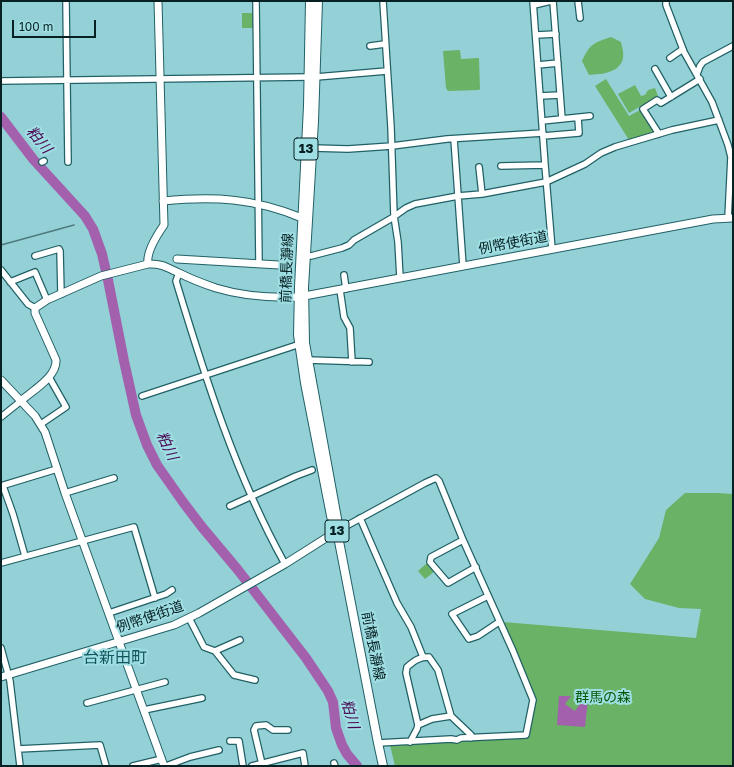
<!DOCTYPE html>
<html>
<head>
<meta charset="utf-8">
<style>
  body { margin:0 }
  #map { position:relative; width:734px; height:767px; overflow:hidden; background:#93d1d6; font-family:"Golos Text",sans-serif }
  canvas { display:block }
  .frame { position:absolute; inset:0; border:2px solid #072123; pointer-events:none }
  .scale { position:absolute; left:12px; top:20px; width:84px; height:18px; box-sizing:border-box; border:2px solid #072123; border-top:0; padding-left:5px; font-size:12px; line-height:14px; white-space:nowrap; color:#072123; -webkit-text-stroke:3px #9fdee3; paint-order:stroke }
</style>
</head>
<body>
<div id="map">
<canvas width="734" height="767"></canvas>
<div class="frame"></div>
<div class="scale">100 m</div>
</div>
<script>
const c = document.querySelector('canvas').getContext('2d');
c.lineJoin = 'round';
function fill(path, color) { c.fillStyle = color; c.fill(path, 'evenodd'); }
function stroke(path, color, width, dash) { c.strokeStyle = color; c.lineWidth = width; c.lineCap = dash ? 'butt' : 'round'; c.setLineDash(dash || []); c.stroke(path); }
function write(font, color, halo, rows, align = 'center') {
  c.font = font + ' "Golos Text","Noto Sans JP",sans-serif'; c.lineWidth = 4; c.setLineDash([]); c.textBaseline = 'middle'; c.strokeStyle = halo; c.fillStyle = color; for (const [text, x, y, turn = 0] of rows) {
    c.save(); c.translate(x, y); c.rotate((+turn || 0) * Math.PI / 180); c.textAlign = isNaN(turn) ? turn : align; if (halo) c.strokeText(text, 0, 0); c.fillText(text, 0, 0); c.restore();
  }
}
const green = new Path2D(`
  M242 13H253V28H242Z
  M611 37 621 42C622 47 624 53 623 58 620 73 602 74 589 75L582 61C590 44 593 43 611 37Z
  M460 50 461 59 479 58 480 89 479 90 448 91 446 88 443 51Z
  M606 79 629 116 640 110 655 133 629 140 595 86Z
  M635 85 641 96 645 95 648 90 655 88 658 96 629 113 618 94Z
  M685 493H717L733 494V766H395L390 745 528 738 536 700 503 622 696 638 701 609 679 608 645 599 630 584 659 538 666 510Z
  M427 563 435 571 425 579 418 571Z`);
const water = new Path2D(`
  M559 696H571L565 704 575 711 584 698 588 699 585 727 557 725Z`);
const river = new Path2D(`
  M1 117 33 159 85 216 93 229 102 254 108 280 124 361 136 415 147 445 157 465 183 502 202 527 238 570 306 658 328 691 333 702 336 728 342 745 347 754 357 766`);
const minor = new Path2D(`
  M66 1 68 162
  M256 1 259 264
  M383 1 391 127 394 216 398 242 400 278
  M533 1 545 165 552 249
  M553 1 562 119
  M578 1 580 18
  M666 1V5L684 52 712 102 728 145 731 157 728 218
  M534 5 551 1
  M536 35 556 34
  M370 46 385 44
  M670 58 683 49
  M538 65 558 63
  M655 69 671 97
  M697 74 700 66 703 62 733 46
  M316 77 387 71
  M1 81 309 77
  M540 96 560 95
  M542 121 590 116
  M659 134 643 109 657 100 661 103 700 79
  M543 136 579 133 578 118
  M454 139 463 266
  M313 148 348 149 392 146 447 139 543 133
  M42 162 44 161
  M501 166 545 165
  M479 167 482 194
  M306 255 311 256 342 248 349 245 354 240 392 218 406 208 415 204 458 196 482 194 546 182 585 164 601 153 615 147 672 130 719 120
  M35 256 59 249 60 251 61 294
  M1 270 28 304 35 308
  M179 273 176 281C205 377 236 476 285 564
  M344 275 346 289
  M10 282 35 272 47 300
  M340 290 344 317 350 328 352 362
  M308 360 369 362
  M142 396 300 344
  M1 417 21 401
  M41 424 66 407 49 377
  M1 486 57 469
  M3 486 13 514 25 556
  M65 493 114 478
  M230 506 296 476 312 470
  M360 518 397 603 411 627 423 657
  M337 531 425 483 436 478 439 481 463 540 513 651 533 700 526 735 461 738 457 740 451 739 378 743
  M463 540 431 557 430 562 448 583 476 567
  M1 563 134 527 155 598
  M488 596 452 614 469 639 478 636 499 622
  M109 613 166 594 172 590
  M189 618 204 647 215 651 234 675 255 680
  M1 648 10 681 20 766
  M215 651 240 640
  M87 703 165 682
  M144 710 202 698
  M418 725 432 719 451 716
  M230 741H239L243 766
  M410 742 417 729 418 725 406 673 407 667C414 661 419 657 429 657L438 670 451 716 471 735V738
  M18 749 100 745 106 766
  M334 763 335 766
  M262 764 254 730 256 726 266 725 273 730H288
  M133 766 162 759
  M166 766 190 757 219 750
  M252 766 303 753 305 766`);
const tertiary = new Path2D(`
  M163 201C213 196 254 198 302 218
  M177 259 279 265
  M148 264C146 252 157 235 164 225L158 1
  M1 380 35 416 45 432 65 493 164 766
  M21 401C33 390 57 377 56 360L35 313V308L47 300 101 276 148 264C161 263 168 268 179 273 191 279 204 284 216 288 242 296 272 298 299 297`);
const secondary = new Path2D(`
  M299 297 713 219 733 218
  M1 677 174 625 199 613 285 564 337 531`);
const primary = new Path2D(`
  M310 1 308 106 299 287 298 335 305 383 333 526 337 531 338 524 305 343 304 287 314 121 318 1
  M337 531 378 743 383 766`);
const rail = new Path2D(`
  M1 245 74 225`);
const shields = [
  [306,149,24],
  [337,531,24]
];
const shieldNames = [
  ["13",306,149],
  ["13",337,531]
];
const streetNames = [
  ["例幣使街道",513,243,-11],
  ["前橋長瀞線",287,268,-88],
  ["例幣使街道",150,617,-19],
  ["前橋長瀞線",373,646,79]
];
const parkNames = [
  ["群馬の森",603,698]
];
const waterNames = [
  ["粕川",39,140,50],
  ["粕川",167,446,64],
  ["粕川",350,714,75]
];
const quarterNames = [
  ["台新田町",115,658]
];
fill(green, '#6ab265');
fill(water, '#a361ad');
stroke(river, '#a361ad', 10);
stroke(minor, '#216166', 8);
stroke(tertiary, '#216166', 9);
stroke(secondary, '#216166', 9);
stroke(primary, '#216166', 10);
stroke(minor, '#fff', 5.5);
stroke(tertiary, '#fff', 7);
stroke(secondary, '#fff', 7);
stroke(primary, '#fff', 8);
stroke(rail, '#4e7a7d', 1.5);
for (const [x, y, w] of shields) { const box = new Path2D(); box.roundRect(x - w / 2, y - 11, w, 22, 3); c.fillStyle = '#9fdee3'; c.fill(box); stroke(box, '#072123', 1); }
write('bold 13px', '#072123', null, shieldNames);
write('14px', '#072123', '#9fdee3', streetNames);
write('14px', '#055604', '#9fdee3', parkNames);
write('italic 15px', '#4a0953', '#9fdee3', waterNames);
write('16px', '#11555a', '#9fdee3', quarterNames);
</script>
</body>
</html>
